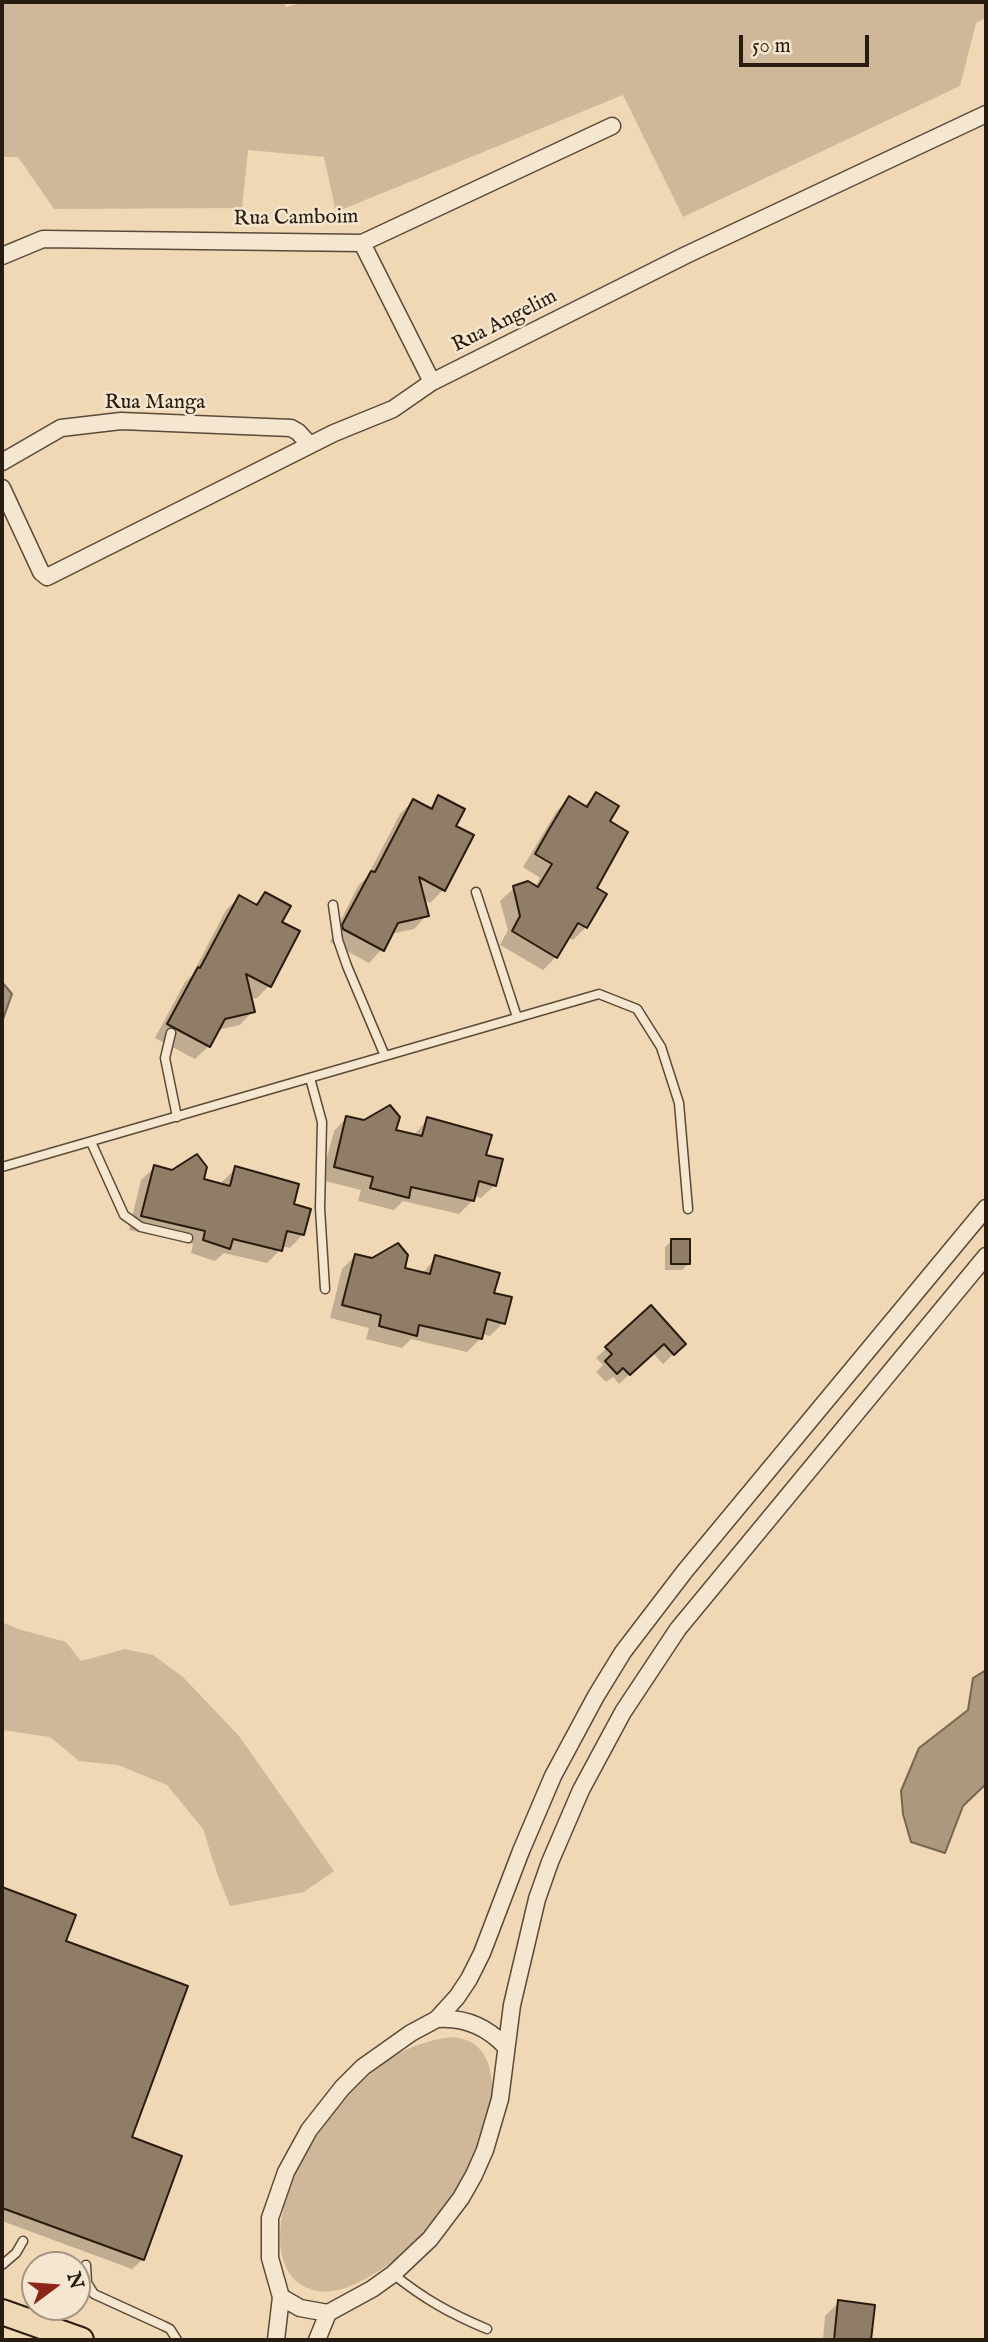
<!DOCTYPE html>
<html>
<head>
<meta charset="utf-8">
<style>
  body { margin:0 }
  #map { position:relative; width:988px; height:2342px; overflow:hidden; background:#f0d8b5; font-family:"IM FELL English",serif }
  canvas { display:block }
  .frame { position:absolute; inset:0; border:4px solid #281b0f; pointer-events:none }
  .north { position:absolute; left:21px; top:2251px; width:70px; height:70px; box-sizing:border-box; background:#f5e6cf; border:2px solid #a39582; border-radius:50%; rotate:74deg; font-size:19px; font-weight:700; line-height:28px; text-align:center; color:#281b0f }
  .north::after { content:''; display:block; margin:auto; width:24px; height:32px; background:#8f2418; clip-path:polygon(50% 0,100% 100%,50% 72%,0 100%) }
  .scale { position:absolute; left:739px; top:35px; width:130px; height:32px; box-sizing:border-box; border:4px solid #281b0f; border-top:0; padding-left:9px; font-size:21px; line-height:24px; white-space:nowrap; color:#281b0f; -webkit-text-stroke:5px #f5e6cf; paint-order:stroke }
</style>
</head>
<body>
<div id="map">
<canvas width="988" height="2342"></canvas>
<div class="frame"></div>
<div class="north">N</div>
<div class="scale">50 m</div>
</div>
<script>
const c = document.querySelector('canvas').getContext('2d');
c.lineJoin = 'round';
function fill(path, color) { c.fillStyle = color; c.fill(path, 'evenodd'); }
function stroke(path, color, width, dash) { c.strokeStyle = color; c.lineWidth = width; c.lineCap = dash ? 'butt' : 'round'; c.setLineDash(dash || []); c.stroke(path); }
function write(font, color, halo, rows, align = 'center') {
  c.font = font + ' "IM FELL English",serif'; c.lineWidth = 5; c.setLineDash([]); c.textBaseline = 'middle'; c.strokeStyle = halo; c.fillStyle = color; for (const [text, x, y, turn = 0] of rows) {
    c.save(); c.translate(x, y); c.rotate((+turn || 0) * Math.PI / 180); c.textAlign = isNaN(turn) ? turn : align; if (halo) c.strokeText(text, 0, 0); c.fillText(text, 0, 0); c.restore();
  }
}
const green = new Path2D(`
  M2 2H284L286 7 306 2H986V18L976 23 960 86 683 217 623 95 336 212 324 157 248 150 242 208 54 209 18 157H2Z
  M2 1622 18 1629 66 1642 81 1661 125 1649 153 1655 183 1677 239 1736 334 1871 304 1892 230 1906 217 1873 203 1829 167 1785 118 1765 79 1761 50 1737 2 1730Z
  M454 2037C458 2038 465 2039 469 2041 482 2047 489 2061 491 2075 496 2102 487 2128 476 2152 452 2204 418 2250 367 2278 353 2286 333 2294 317 2291 298 2287 286 2274 282 2255 270 2192 324 2116 369 2075 393 2053 421 2040 454 2037Z`);
const water = new Path2D(`
  M2 982 12 994 2 1022Z
  M986 1670V1784L963 1806 945 1853 911 1842 903 1814 901 1791 919 1748 968 1710 973 1678Z`);
const shadow = new Path2D(`
  M596 794 608 822 586 927 573 940 567 937 556 957 543 970 500 945 508 930 500 901 514 888 535 887 540 878 523 867 556 812 569 798 583 807Z
  M439 798 454 827 443 890 430 903 423 899 427 915 414 929 390 934 382 949 369 963 330 942 358 886 367 877 400 814 413 801 428 809Z
  M265 894 269 986 256 999 249 996 253 1011 240 1025 217 1030 209 1046 195 1059 155 1038 185 982 192 975 226 910 239 897 254 905Z
  M347 1117 413 1136 428 1119 495 1185 481 1198 474 1196 473 1200 459 1214 403 1201 394 1210 358 1201 361 1190 321 1180 334 1131Z
  M155 1167 221 1185 222 1182 236 1168 292 1206 303 1234 290 1248 281 1246 280 1250 267 1263 224 1253 215 1261 191 1253 193 1244 129 1230 141 1180Z
  M672 1241 688 1264 682 1270H665V1247Z
  M355 1256 422 1274 436 1257 492 1294 503 1323 490 1336 482 1334 481 1338 467 1352 411 1339 402 1348 366 1339 369 1328 330 1318 342 1269Z
  M651 1307 684 1344 663 1364 653 1353 619 1384 613 1377 606 1382 596 1372 603 1365 596 1358Z
  M2 1889 74 1916 64 1942 130 2138 180 2157 142 2260 132 2269 2 2221Z
  M839 2302 874 2306 870 2340H823L825 2316Z`);
const building = new Path2D(`
  M596 792 619 806 610 821 628 832 597 888 607 894 587 928 578 923 557 958 512 931 520 916 513 886 528 881 538 887 552 864 535 854 548 831 569 796 587 807Z
  M438 795 465 809 456 826 474 835 445 891 419 877 429 916 398 923 384 951 343 929 342 925 371 871 375 872 413 799 432 809Z
  M265 892 291 906 282 922 300 931 271 987 246 974 255 1012 225 1019 210 1047 167 1024 198 967 200 968 239 895 257 905Z
  M390 1105 400 1117 396 1130 422 1136 427 1117 492 1135 486 1155 503 1159 496 1186 479 1181 474 1201 411 1187 409 1198 370 1188 373 1177 334 1167 346 1116 364 1120Z
  M197 1154 207 1167 204 1179 230 1186 235 1166 299 1184 294 1204 311 1209 304 1235 287 1231 282 1251 233 1239 230 1249 203 1240 205 1231 141 1216 154 1165 172 1170Z
  M671 1239H690V1264H671Z
  M398 1243 408 1255 405 1268 430 1274 435 1255 500 1273 494 1293 512 1297 505 1324 487 1319 482 1339 419 1325 417 1336 379 1326 381 1315 342 1305 355 1254 372 1258Z
  M651 1305 686 1344 674 1355 664 1344 630 1375 623 1368 617 1374 605 1361 612 1354 605 1347Z
  M2 1887 76 1915 66 1941 188 1986 132 2137 182 2156 144 2260 2 2208Z
  M838 2300 875 2305 871 2340H834Z`);
const lane = new Path2D(`
  M476 892 517 1017
  M333 905 338 940 347 966 385 1056
  M171 1033 165 1058 177 1117
  M310 1078 322 1122 320 1208 325 1289
  M91 1142 124 1215 141 1227 188 1238
  M2 1167 599 994 637 1009 661 1047 679 1103 688 1209
  M2 2265 16 2253 23 2241
  M86 2265 87 2283 94 2294 164 2326 170 2329 177 2340
  M393 2274C424 2299 451 2314 487 2329`);
const street = new Path2D(`
  M362 243 432 382
  M2 256 43 239 362 243 612 126
  M2 462 61 428 121 421 291 428 298 432 310 445
  M2 488 41 572 47 577 334 433 393 409 432 382 686 255 986 114
  M437 2019C464 2017 486 2026 505 2046
  M281 2297 300 2308 328 2313
  M276 2340 281 2297 270 2258V2218L286 2172 309 2130 342 2088 363 2067 411 2033 437 2019 457 1997 469 1979 482 1953 521 1851 553 1776 596 1696 623 1652 685 1571 986 1208
  M317 2340 328 2313 372 2289 393 2274 430 2239 461 2198 474 2175 485 2150 500 2099 512 2005 537 1899 550 1862 581 1790 623 1712 678 1629 986 1256`);
const primary = new Path2D(`
  M2 2312 81 2340`);
const streetNames = [
  ["Rua Camboim",296,219,-1],
  ["Rua Angelim",505,322,-27],
  ["Rua Manga",155,404]
];
fill(green, '#ceb899');
fill(water, '#ac987d');
stroke(water, '#776651', 2);
fill(shadow, '#0003');
fill(building, '#907d65');
stroke(building, '#281b0f', 2);
stroke(lane, '#5a4a38', 11);
stroke(street, '#5a4a38', 19);
stroke(primary, '#281b0f', 28);
stroke(lane, '#f5e6cf', 8);
stroke(street, '#f5e6cf', 16);
stroke(primary, '#f0d8b5', 24);
write('21px', '#281b0f', '#f5e6cf', streetNames);
</script>
</body>
</html>
